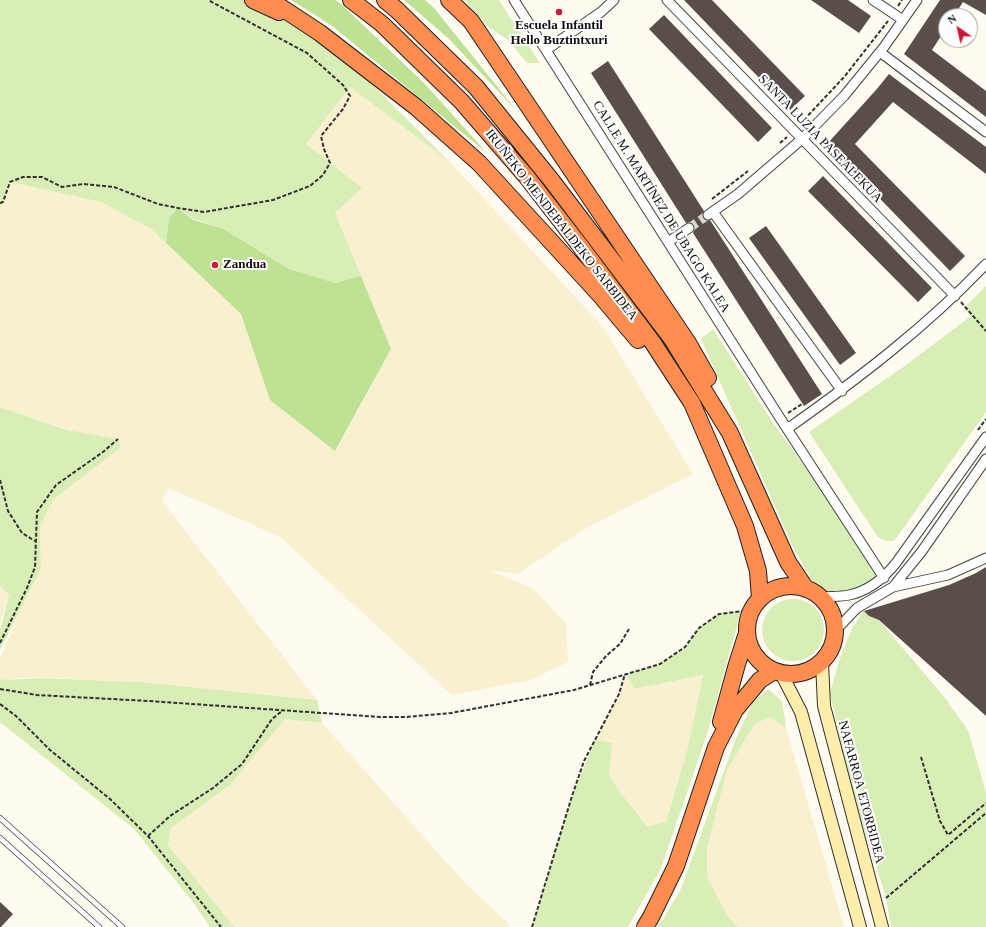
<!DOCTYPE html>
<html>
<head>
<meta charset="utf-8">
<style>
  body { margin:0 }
  #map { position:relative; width:986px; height:927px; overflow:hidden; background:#fffbf1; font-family:"Times New Roman",serif }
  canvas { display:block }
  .north { position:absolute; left:938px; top:8px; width:40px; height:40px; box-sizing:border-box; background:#fff; border:1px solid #9f9f9f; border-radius:50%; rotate:326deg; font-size:11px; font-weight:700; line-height:16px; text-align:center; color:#0f0f0f }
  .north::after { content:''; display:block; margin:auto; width:14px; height:18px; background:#ce1833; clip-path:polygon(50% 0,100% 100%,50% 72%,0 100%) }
</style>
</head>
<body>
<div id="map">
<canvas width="986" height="927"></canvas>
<div class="north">N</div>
</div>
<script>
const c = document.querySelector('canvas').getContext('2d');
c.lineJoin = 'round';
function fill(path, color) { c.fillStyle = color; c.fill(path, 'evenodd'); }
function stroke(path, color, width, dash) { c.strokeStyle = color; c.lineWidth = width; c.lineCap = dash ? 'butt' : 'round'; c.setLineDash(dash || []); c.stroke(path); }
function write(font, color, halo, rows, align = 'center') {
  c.font = font + ' "Times New Roman",serif'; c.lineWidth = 4; c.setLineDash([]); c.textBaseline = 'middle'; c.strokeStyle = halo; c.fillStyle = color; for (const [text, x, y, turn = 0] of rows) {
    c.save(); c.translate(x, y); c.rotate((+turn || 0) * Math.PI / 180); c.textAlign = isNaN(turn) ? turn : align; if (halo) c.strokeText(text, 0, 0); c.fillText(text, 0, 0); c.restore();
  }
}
const farmland = new Path2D(`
  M350 87 449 161 603 327 693 474 586 528 518 574 490 570 533 589 566 623 568 662 531 680 452 695 280 537 169 488 162 501 317 700 141 682 28 677 10 680 0 679V659L20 611 41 569 40 527 54 499 120 447 0 407V209L10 182 101 202 151 229 241 314 270 400 336 451 391 349 335 213 361 188 306 144Z
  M0 586 9 595 0 623Z
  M629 673 635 689 703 675 687 751 666 822 648 826 620 792 609 774 612 743 595 740Z
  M770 717 786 728 844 927H738L728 917 707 877V849L727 770 755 724Z
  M285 719 322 723 465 883 507 922 509 927H233L168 845 171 828 230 785Z`);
const green = new Path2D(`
  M0 0H267L320 33 449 161 350 87 306 144 362 188 335 213 361 276 335 283 289 269 222 228 193 219 178 208 169 218 166 243 151 229 101 202 10 182 0 209Z
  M464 0H499L540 63H527L508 40 490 28Z
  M986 286V412L895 540C888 543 882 540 877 536L809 432 906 365 971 316 964 308Z
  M713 329 773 423 866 550 884 578 869 587 821 597 792 545 701 339Z
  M0 407 67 430 118 439 121 447 54 499 40 527 41 569 0 650V631L9 595 0 586Z
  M762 630a31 31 0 1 1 62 0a31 31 0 1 1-62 0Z
  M864 610 869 616 879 620 945 698 968 730 986 792V927H891L886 897 860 816 844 759 830 693 839 661 852 628Z
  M741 611 707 734 661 868 628 927H532L572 796 595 740 612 743 609 774 620 792 647 826 666 822 687 751 703 675 635 689 625 674 660 664 685 647 699 628 719 614Z
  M37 678 141 682 317 700 322 723 285 719 230 785 171 828 168 845 234 927H210L192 901 134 829 0 722V679L10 680Z
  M768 689 782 701 786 728 770 717 755 724 727 770 707 849V877L728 917 738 927H658L680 891 735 741 753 702Z`);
const forest = new Path2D(`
  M291 0H335L341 4 425 84 487 153 331 25Z
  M404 0H425L434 8 516 110 448 38Z
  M178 208 193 220 222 228 289 269 335 283 361 276 391 349 335 451 270 400 241 314 166 243 169 218Z`);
const building = new Path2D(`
  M684 0H712L805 96 790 110Z
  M811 0H848L871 16 859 33Z
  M940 0H986V15L963 2 954 16H946V28L932 50 986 91V117L904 54Z
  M664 15 772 128 758 142 649 29Z
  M608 61 704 211 702 215 703 218 706 221 710 220 822 394 804 406 693 233 695 228 694 225 691 222 686 223 591 73Z
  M889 74 986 147V174L893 102 855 144 965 256 950 271 827 144 876 90Z
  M823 176 932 288 918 302 808 191Z
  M766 226 856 353 840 365 749 238Z
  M986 567V716L879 620 869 616 864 611 949 585 976 573Z
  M0 902 13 914 1 927H0Z`);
const streetTunnel = new Path2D(`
  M689 228 708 215`);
const path = new Path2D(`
  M898 6 902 0
  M800 124 845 76 888 21
  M780 143 787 137
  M712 199 748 171
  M0 203 3 202 10 182 23 177H42L62 187 83 184 114 187 158 204 178 208 204 212 273 200 310 186 323 175 330 163 324 149 321 136 343 109 350 96 343 85 307 53 208 0
  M961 302 986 331
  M788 413 802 404
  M978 430 986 419
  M0 480 8 511 22 533 35 541
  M0 643 27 588 35 567 37 512 56 485 103 452 118 439
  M590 685 593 672 606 656 620 644 629 629
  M0 689 37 695 149 701 380 717H406L451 713 574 690 660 664 685 647 699 628 719 614 752 610
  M0 704 16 716 50 750 110 799 148 836 221 927
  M921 757 940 821 948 835 986 803
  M148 836 170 816 213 788 242 764 272 719 282 711
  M886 898 986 813
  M532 927 572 796 584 761 619 694 625 674`);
const lane = new Path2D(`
  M0 818 122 927
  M0 838 99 927`);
const street = new Path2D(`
  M514 0 780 418 884 578
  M667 0 955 296
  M873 0 903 20
  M546 50 601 12 614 0
  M880 52 986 132
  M713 212 842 391
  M708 215 738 194 802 139 844 96 884 47 917 0
  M668 242 689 228
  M787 429C858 379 926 327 986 264
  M893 587 948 575 986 558
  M821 597C830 596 840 597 849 595 869 591 884 578 896 563L986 437
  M836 630 857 608 893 587 922 551 986 459`);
const secondary = new Path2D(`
  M822 662 824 706 882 927
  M781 673 801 712 860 927`);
const highway = new Path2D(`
  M253 0 279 12
  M270 0 320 33 416 107 479 163 601 296 638 340
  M351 0 382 24 462 102 526 176 581 247 653 343 692 403 745 526 758 571 760 599
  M385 0 397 10 476 87 552 181 672 339 730 433 788 562 806 589
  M449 0 471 21 688 343 708 378
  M747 630a44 44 0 1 1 88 0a44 44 0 1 1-88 0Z
  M721 722 737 664 747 633
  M645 927 651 917 676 866 716 747 735 710 760 680 774 671`);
const markers = [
  [559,12,4,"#ce1833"],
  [215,265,4,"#ce1833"]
];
const poiNames = [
  ["Escuela Infantil",559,26],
  ["Hello Buztintxuri",559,41],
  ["Zandua",223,265,"left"]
];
const streetNames = [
  ["SANTA LUZIA PASEALEKUA",820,139,46],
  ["CALLE M. MARTÍNEZ DE UBAGO KALEA",661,207,58],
  ["IRUÑEKO MENDEBALDEKO SARBIDEA",561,225,52],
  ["NAFARROA ETORBIDEA",861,792,75]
];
fill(farmland, '#f8f0ce');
fill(green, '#d9eeb6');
fill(forest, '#bee193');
fill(building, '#594e4a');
stroke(streetTunnel, '#dbd8cf', 9, [9, 4.5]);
stroke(lane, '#424242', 6);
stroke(street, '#424242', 11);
stroke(secondary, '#313131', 14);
stroke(highway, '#202020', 18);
stroke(path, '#313131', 2, [4, 2]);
stroke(lane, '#fff', 4.5);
stroke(street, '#fff', 9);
stroke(secondary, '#ffedac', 12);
stroke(highway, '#ff8d4f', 16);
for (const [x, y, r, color] of markers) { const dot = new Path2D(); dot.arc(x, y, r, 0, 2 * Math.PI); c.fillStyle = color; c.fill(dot); stroke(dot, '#fff', 1.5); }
write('bold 13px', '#0f0f0f', '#fff', poiNames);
write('13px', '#0f0f0f', '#fff', streetNames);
</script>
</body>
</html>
